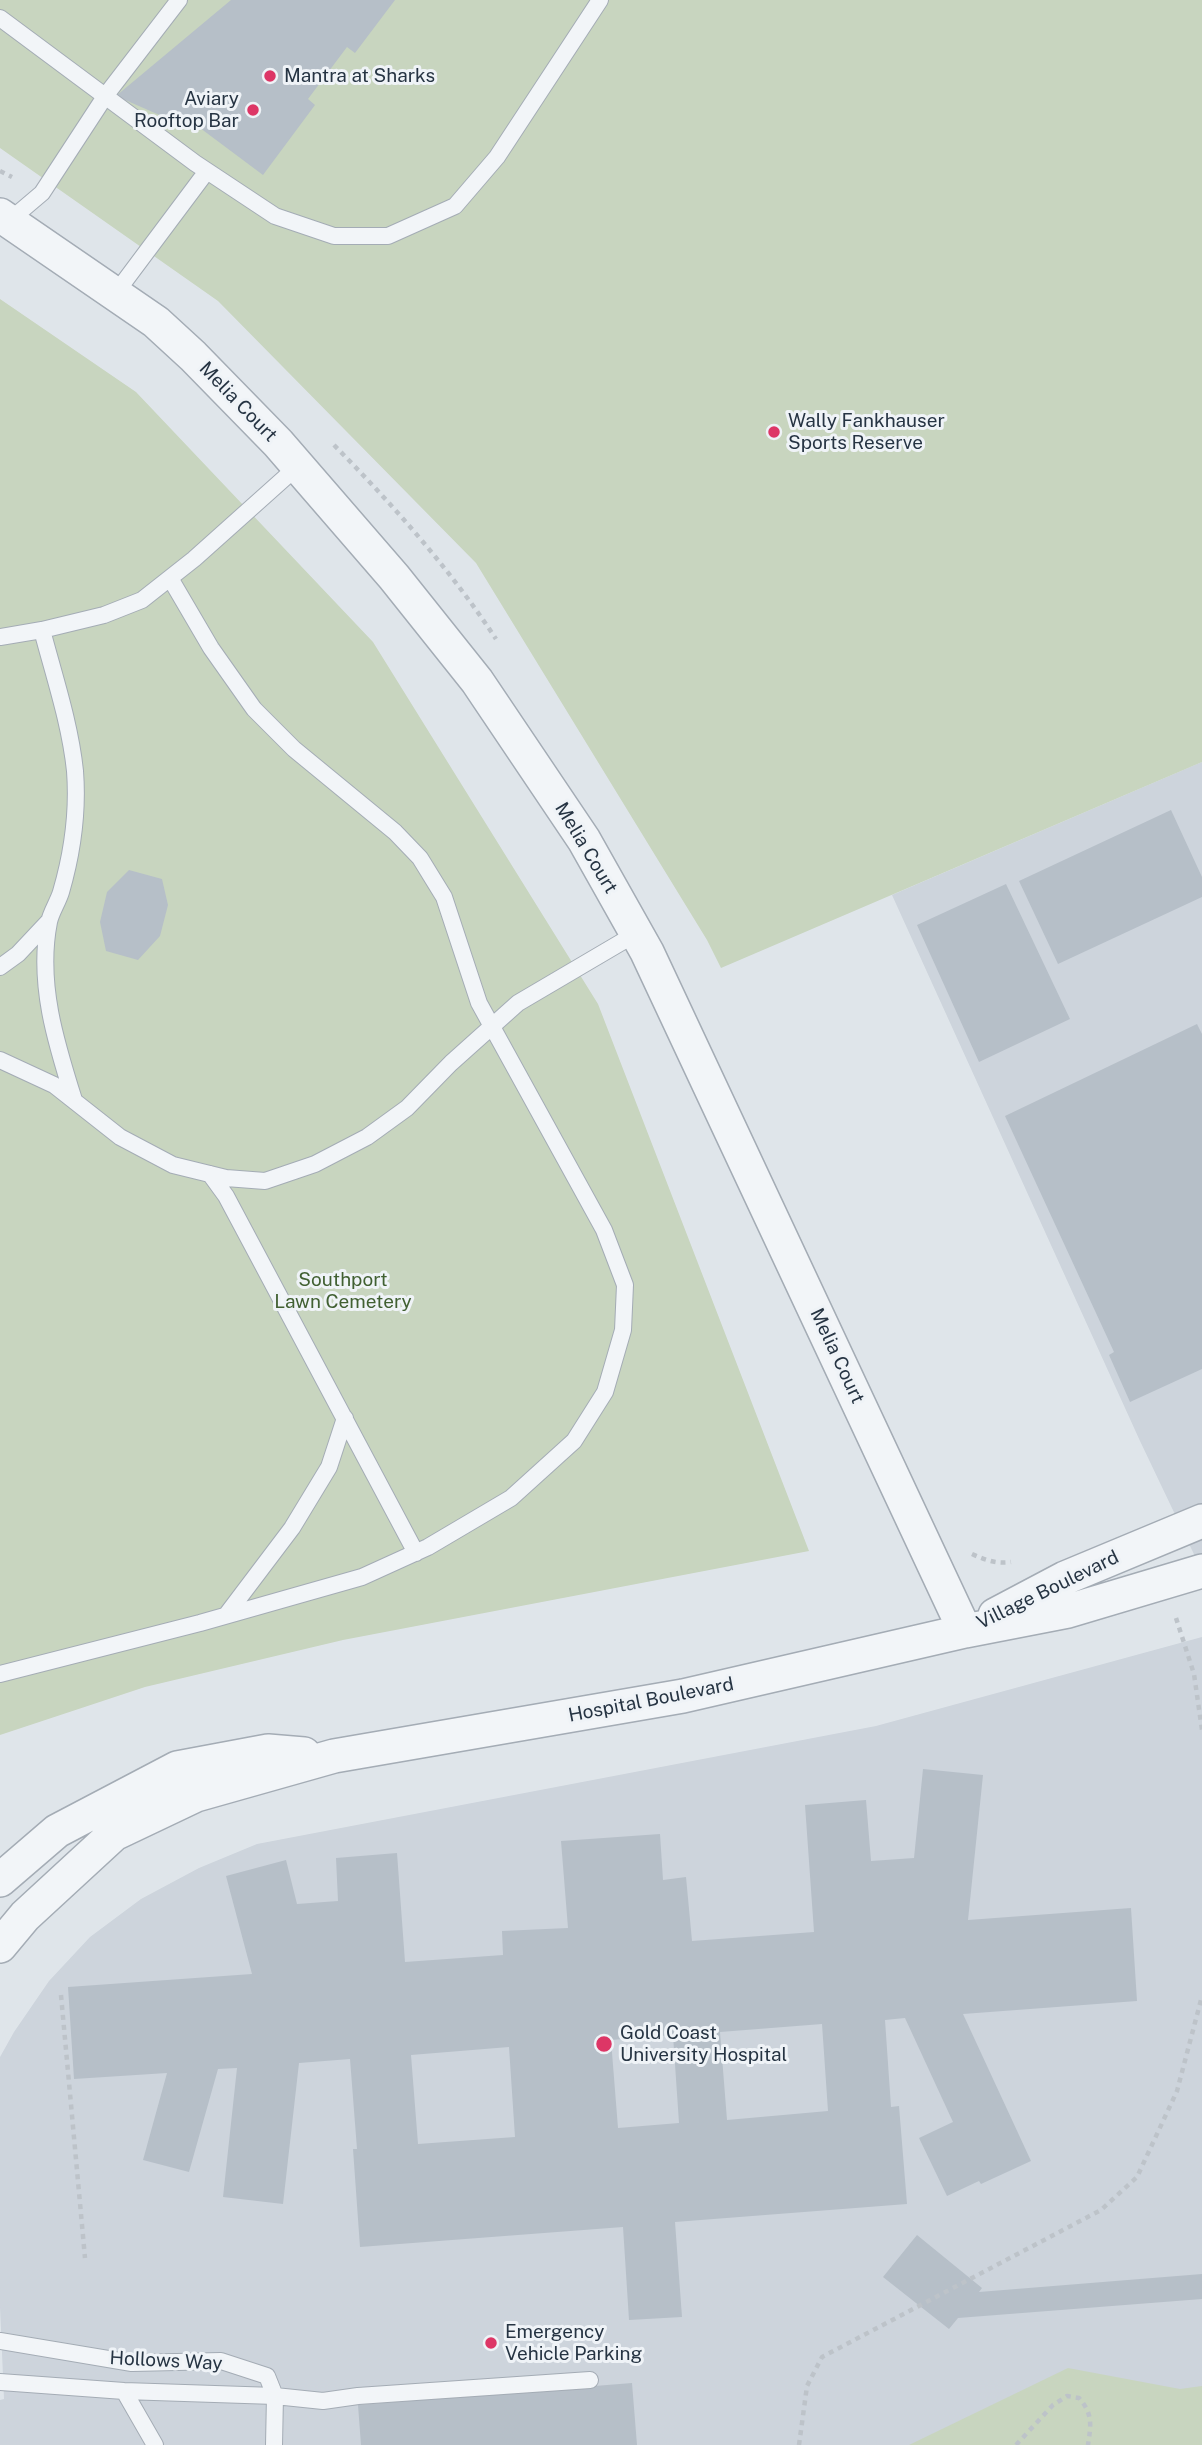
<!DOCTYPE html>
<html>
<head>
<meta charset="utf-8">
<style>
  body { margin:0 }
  canvas { display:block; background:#dfe5ea }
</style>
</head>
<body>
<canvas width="1202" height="2445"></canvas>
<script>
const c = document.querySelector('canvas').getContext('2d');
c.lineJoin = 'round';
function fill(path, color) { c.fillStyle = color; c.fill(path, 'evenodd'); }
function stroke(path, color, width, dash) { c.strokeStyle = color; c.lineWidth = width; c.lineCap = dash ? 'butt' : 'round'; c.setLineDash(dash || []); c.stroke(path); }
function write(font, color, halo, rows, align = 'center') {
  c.font = font + ' "Public Sans",sans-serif'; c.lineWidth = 6; c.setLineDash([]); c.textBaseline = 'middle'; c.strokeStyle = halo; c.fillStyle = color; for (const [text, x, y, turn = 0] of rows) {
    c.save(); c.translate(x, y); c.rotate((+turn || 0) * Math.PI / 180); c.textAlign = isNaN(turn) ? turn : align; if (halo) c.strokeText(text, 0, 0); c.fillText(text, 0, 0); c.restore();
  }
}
const built = new Path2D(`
  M1202 762V1571L1140 1441 892 895Z
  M1202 1637V2445H0V2400L4 2399 0 2307V2057L14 2032 49 1981 90 1937 141 1899 199 1868 257 1844 876 1726Z`);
const green = new Path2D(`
  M0 0H1202V762L721 968 707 940 476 563 218 301 0 148Z
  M0 299 136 392 373 642 598 1004 809 1551 343 1640 145 1687 0 1735Z
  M1068 2368 1180 2389 1202 2386V2445H909Z`);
const building = new Path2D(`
  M231 0H395L355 53 347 47 308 99 315 105 263 175 184 116 180 124 116 96Z
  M1171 810 1202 877V897L1058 964 1019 881Z
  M129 870 162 879 168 905 160 936 138 960 106 951 100 922 107 892Z
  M1006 884 1070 1019 979 1062 917 925Z
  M1197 1024 1202 1034V1369L1130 1402 1109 1355 1114 1352 1005 1116Z
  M923 1769 983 1775 968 1920 1131 1908 1137 2001 963 2014 1031 2161 981 2184 979 2181 947 2196 919 2138 953 2122 905 2018 885 2020 891 2107 899 2106 907 2204 675 2222 682 2317 629 2320 623 2227 360 2247 353 2149H357L350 2059 299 2063 283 2204 223 2197 237 2068 218 2069 189 2172 143 2160 167 2073 74 2079 68 1987 252 1974 226 1876 286 1860 297 1904 338 1901 336 1858 397 1853 405 1962 503 1955 502 1931 568 1928 561 1841 660 1834 663 1880 686 1877 692 1941 814 1932 805 1805 866 1800 871 1861 914 1858ZM822 2024 828 2111 727 2120 720 2032ZM673 2035 679 2123 618 2128 611 2040ZM509 2047 515 2137 418 2144 411 2055Z
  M917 2235 982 2288 979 2292 1202 2274V2299L958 2318 949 2329 883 2277Z
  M632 2383 637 2445H361L358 2405Z`);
const path = new Path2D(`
  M0 171 12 177
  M334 445C393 505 450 569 496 639
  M972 1554C985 1560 996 1564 1011 1562
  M1176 1618 1194 1674 1202 1730
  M61 1995 85 2258
  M799 2445 807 2386 822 2357 1101 2210 1137 2177 1177 2091 1202 1996
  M1016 2445 1053 2405 1067 2396 1079 2398C1093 2414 1091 2425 1088 2445`);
const lane = new Path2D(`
  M0 18 195 163 275 216 334 236H388L455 206 497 157 600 0
  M9 221 42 193 106 95 179 0
  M115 294 207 171
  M42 630C54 676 70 723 75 771 78 810 72 854 61 892 58 902 51 912 49 922 37 983 56 1043 74 1100
  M0 637 42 630 104 615 142 600 194 559 298 466
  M0 967 18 954 49 921
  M0 1060 54 1085 120 1137 173 1165 226 1178 265 1181 315 1164 367 1137 407 1108 451 1063 518 1003 637 933
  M210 1174 226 1196 416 1553
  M227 1614 292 1528 329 1467 345 1418
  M0 1674 200 1623 362 1577 428 1547 511 1498 574 1441 605 1392 623 1330 625 1285 604 1230 479 1003 444 897 420 858 395 832 294 749 254 709 211 648 170 578
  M0 2341 132 2363 221 2361 267 2376 275 2396 274 2445
  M0 2382 124 2391 275 2396 323 2401 358 2396 590 2380
  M124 2391 155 2445`);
const street = new Path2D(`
  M0 215 156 322 193 356 278 443 394 577 477 681 584 840 647 952 965 1631
  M995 1615 1065 1578 1202 1521
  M0 1880 57 1831 177 1768 268 1751 304 1754
  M0 1946 25 1916 114 1834 196 1795 334 1756 683 1696 965 1631 1068 1611 1202 1571`);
const markers = [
  [270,76,7,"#dd3666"],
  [253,110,7,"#dd3666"],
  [774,432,7,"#dd3666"],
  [604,2044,9,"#dd3666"],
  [491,2343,7,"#dd3666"]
];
const poiNames = [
  ["Mantra at Sharks",284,76],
  ["Aviary",239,99,"right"],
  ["Rooftop Bar",239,121,"right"],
  ["Wally Fankhauser",788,421],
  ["Sports Reserve",788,443],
  ["Gold Coast",620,2033],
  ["University Hospital",620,2055],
  ["Emergency",505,2332],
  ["Vehicle Parking",505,2354]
];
const streetNames = [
  ["Melia Court",238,402,46],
  ["Melia Court",586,848,59],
  ["Melia Court",837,1356,65],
  ["Village Boulevard",1048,1590,-26],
  ["Hospital Boulevard",651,1700,-11],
  ["Hollows Way",166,2361,3]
];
const parkNames = [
  ["Southport",343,1280],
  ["Lawn Cemetery",343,1302]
];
fill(built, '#cdd4dc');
fill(green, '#c8d5bf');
fill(building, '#b6bfc8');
stroke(lane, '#a4acb5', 18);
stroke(street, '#a4acb5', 36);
stroke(path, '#bdc3c9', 4.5, [5, 5]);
stroke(lane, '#f2f5f8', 16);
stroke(street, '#f2f5f8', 33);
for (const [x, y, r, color] of markers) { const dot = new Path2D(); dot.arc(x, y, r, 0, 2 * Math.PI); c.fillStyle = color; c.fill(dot); stroke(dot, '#eff3f7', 2.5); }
write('19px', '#263443', '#eff3f7', poiNames, 'left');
write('19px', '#263443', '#eff3f7', streetNames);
write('19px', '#416032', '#eff3f7', parkNames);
</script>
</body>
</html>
